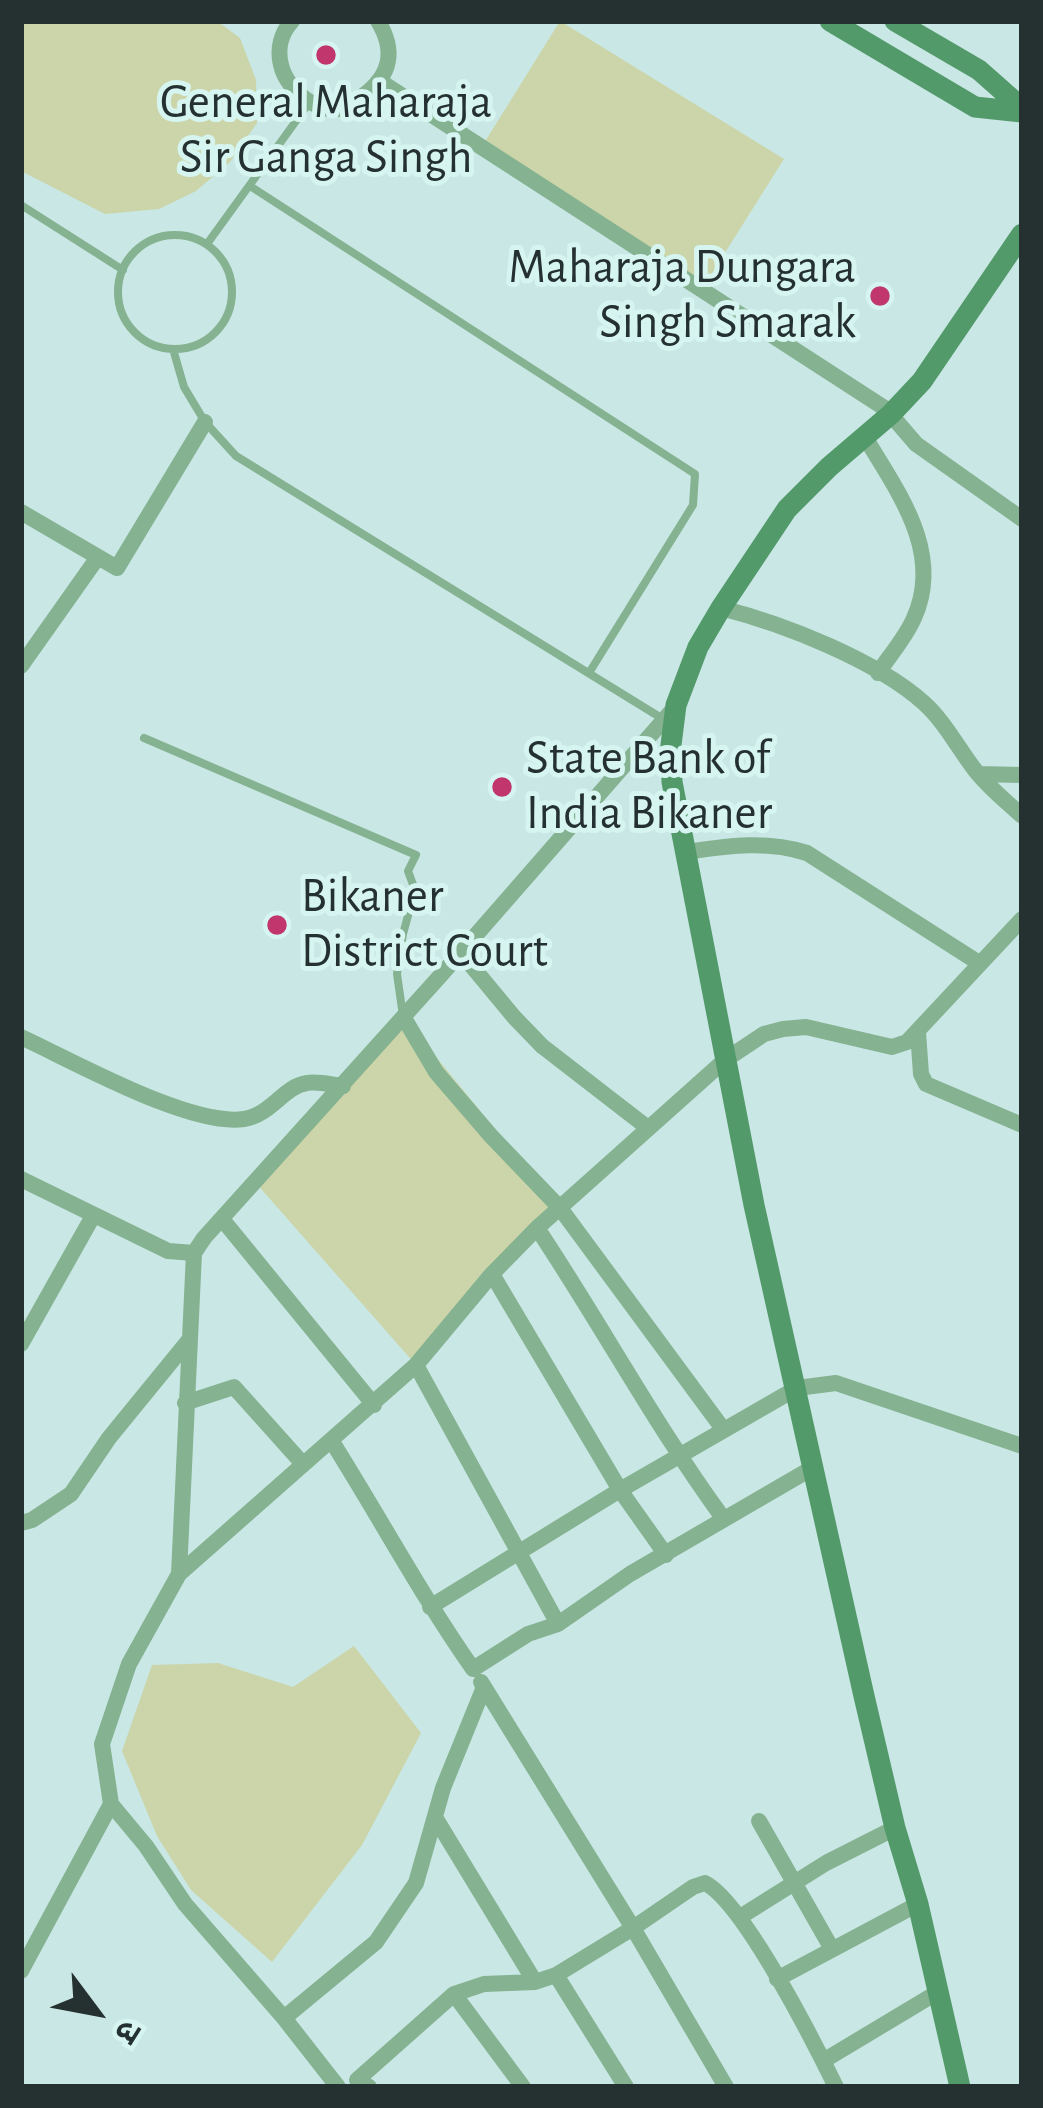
<!DOCTYPE html>
<html>
<head>
<meta charset="utf-8">
<style>
  body { margin:0 }
  #map { position:relative; width:1043px; height:2108px; overflow:hidden; background:#c9e7e4; font-family:"Alegreya Sans","Noto Sans Devanagari",sans-serif }
  canvas { display:block }
  .frame { position:absolute; inset:0; border:24px solid #253130; pointer-events:none }
  .north { position:absolute; left:36px; top:1952px; width:120px; height:120px; -webkit-text-stroke:9px #d6f5f1; paint-order:stroke; rotate:122deg; font-size:33px; font-weight:700; line-height:48px; text-align:center; color:#253130 }
  .north::after { content:''; display:block; margin:auto; width:42px; height:54px; background:#253130; clip-path:polygon(50% 0,100% 100%,50% 72%,0 100%) }
</style>
</head>
<body>
<div id="map">
<canvas width="1043" height="2108"></canvas>
<div class="frame"></div>
<div class="north">उ</div>
</div>
<script>
const c = document.querySelector('canvas').getContext('2d');
c.lineJoin = 'round';
function fill(path, color) { c.fillStyle = color; c.fill(path, 'evenodd'); }
function stroke(path, color, width, dash) { c.strokeStyle = color; c.lineWidth = width; c.lineCap = dash ? 'butt' : 'round'; c.setLineDash(dash || []); c.stroke(path); }
function write(font, color, halo, rows, align = 'center') {
  c.font = font + ' "Alegreya Sans",sans-serif'; c.lineWidth = 10; c.setLineDash([]); c.textBaseline = 'middle'; c.strokeStyle = halo; c.fillStyle = color; for (const [text, x, y, turn = 0] of rows) {
    c.save(); c.translate(x, y); c.rotate((+turn || 0) * Math.PI / 180); c.textAlign = isNaN(turn) ? turn : align; if (halo) c.strokeText(text, 0, 0); c.fillText(text, 0, 0); c.restore();
  }
}
const green = new Path2D(`
  M21 21H217L240 38 256 80 257 123 230 162 196 191 159 209 105 214 21 171Z
  M560 21 784 159 704 286 481 148Z
  M404 1018 560 1208 416 1365 255 1182Z
  M354 1646 421 1733 362 1845 272 1962 191 1890 157 1836 122 1751 152 1665 218 1663 293 1687Z`);
const lane = new Path2D(`
  M250 186 695 474 693 505 589 673
  M21 205 123 270
  M118 292a57 57 0 1 1 114 0a57 57 0 1 1-114 0Z
  M207 244 309 103
  M173 349 184 387 205 422 236 456 663 719
  M144 738 416 855 408 871 415 890 403 934 397 974 403 1016`);
const street = new Path2D(`
  M292 21C281 33 277 49 281 65 287 91 320 117 347 107 353 105 358 99 363 96 391 75 396 51 378 21
  M381 82 886 409 916 444 1022 519
  M865 437C897 491 944 552 914 618 906 637 890 655 878 673
  M21 512 117 568 205 422
  M721 608C784 624 876 660 924 703 945 722 958 748 975 770 989 788 1006 801 1022 816
  M21 666 98 557
  M978 774 1022 775
  M686 852C728 846 766 840 807 853L979 963
  M461 953 514 1017 542 1046 648 1128
  M404 1018 436 1072 491 1136 560 1208 723 1429
  M918 1032 921 1074 926 1084 1022 1125
  M21 1037C73 1061 190 1127 244 1119 271 1115 284 1086 307 1083 318 1081 332 1085 343 1086
  M21 1179 168 1251 194 1253
  M222 1219 374 1405
  M537 1228C601 1324 655 1425 723 1518
  M492 1274 620 1490 666 1555
  M21 1344 93 1216
  M185 1403 234 1387 303 1464
  M331 1440C379 1516 421 1595 473 1669L528 1634 558 1624 416 1365
  M21 1523 32 1520 71 1494 109 1438 189 1340
  M179 1574 194 1253 204 1238 441 975 676 706
  M430 1607 620 1490 797 1388 836 1383 1022 1446
  M558 1624 630 1574 814 1467
  M481 1682 633 1928 726 2087
  M484 1687 443 1788 416 1883 376 1942 284 2018 185 1904 146 1846 111 1804 102 1744 129 1664 179 1574 416 1365 492 1274 537 1228 725 1060 764 1034 783 1029 806 1027 892 1047 907 1042 1022 919
  M436 1819 535 1982
  M759 1821 832 1949
  M740 1917 826 1863 895 1828
  M21 1971 111 1804
  M556 1975 626 2087
  M777 1979 918 1904
  M454 1994 484 1984 535 1982 556 1975 633 1928 693 1887 705 1883C744 1903 815 2044 836 2087
  M284 2018 338 2087
  M823 2061 938 1992
  M369 2087 357 2080 454 1994 523 2087`);
const secondary = new Path2D(`
  M830 21 975 107 1022 112
  M895 21 979 70 1022 108
  M960 2087 918 1904 895 1828 864 1696 754 1205 672 782 671 745 676 705 698 647 721 608 787 509 829 467 891 414 922 381 1022 234`);
const markers = [
  [326,55,12,"#c1366d"],
  [880,296,12,"#c1366d"],
  [502,787,12,"#c1366d"],
  [277,925,12,"#c1366d"]
];
const poiNames = [
  ["General Maharaja",326,103,"center"],
  ["Sir Ganga Singh",326,158,"center"],
  ["Maharaja Dungara",856,268,"right"],
  ["Singh Smarak",856,323,"right"],
  ["State Bank of",526,759],
  ["India Bikaner",526,814],
  ["Bikaner",301,897],
  ["District Court",301,952]
];
fill(green, '#cbd5a9');
stroke(lane, '#85b291', 8);
stroke(street, '#85b291', 16);
stroke(secondary, '#539a6b', 21);
for (const [x, y, r, color] of markers) { const dot = new Path2D(); dot.arc(x, y, r, 0, 2 * Math.PI); c.fillStyle = color; c.fill(dot); stroke(dot, '#d6f5f1', 4.5); }
write('48px', '#253130', '#d6f5f1', poiNames, 'left');
</script>
</body>
</html>
